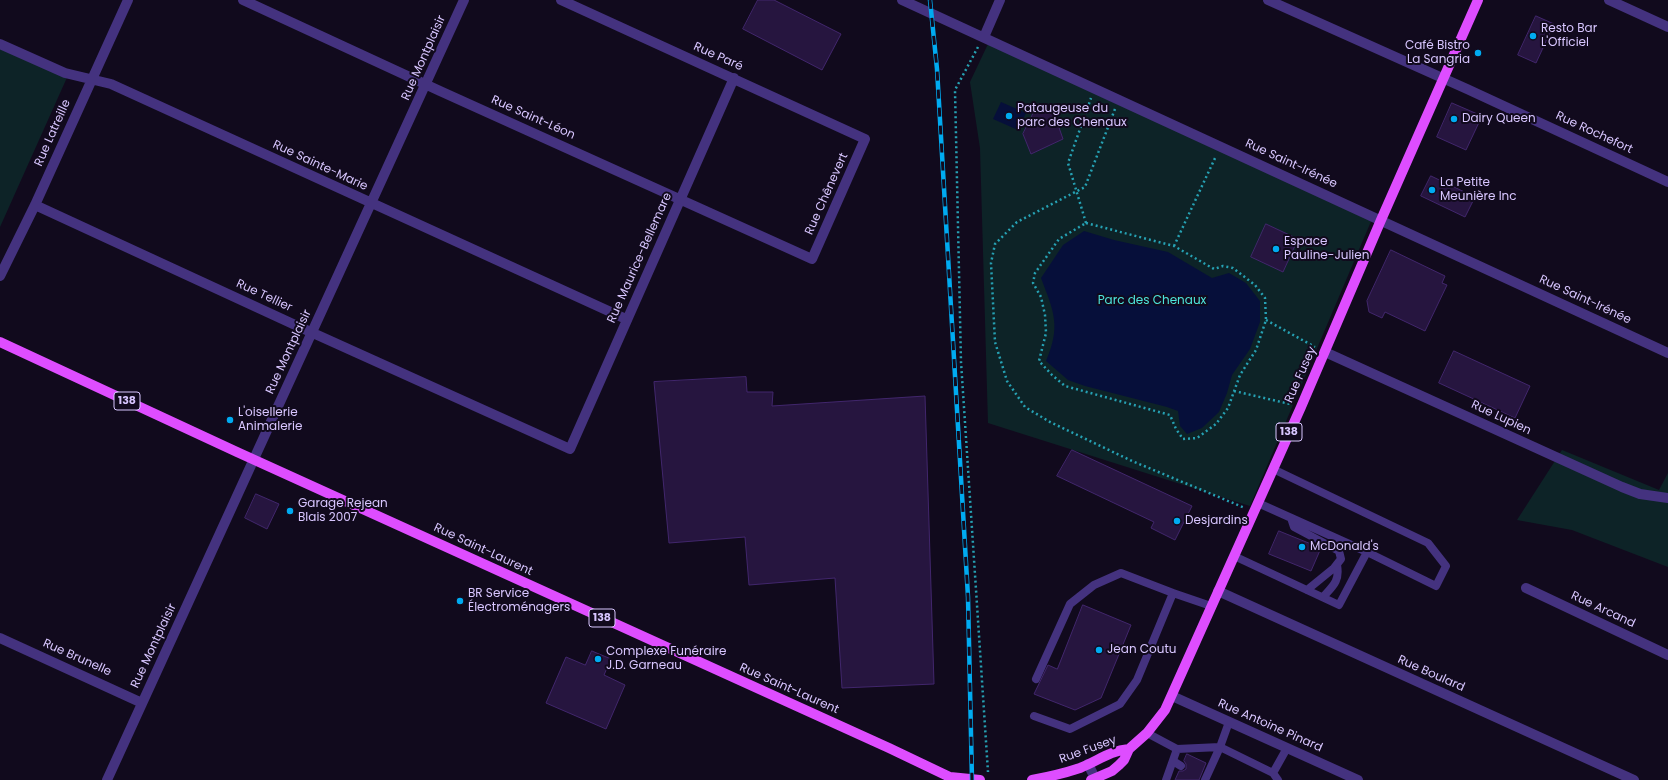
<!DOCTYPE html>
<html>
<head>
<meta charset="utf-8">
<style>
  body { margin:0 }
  canvas { display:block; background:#110a1d }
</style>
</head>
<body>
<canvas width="1668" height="780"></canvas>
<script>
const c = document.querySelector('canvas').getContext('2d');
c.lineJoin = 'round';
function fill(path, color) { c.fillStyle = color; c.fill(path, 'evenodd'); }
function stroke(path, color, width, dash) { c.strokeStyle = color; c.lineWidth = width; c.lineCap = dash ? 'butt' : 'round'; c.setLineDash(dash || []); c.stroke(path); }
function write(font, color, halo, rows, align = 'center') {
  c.font = font + ' Poppins,sans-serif'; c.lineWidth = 4; c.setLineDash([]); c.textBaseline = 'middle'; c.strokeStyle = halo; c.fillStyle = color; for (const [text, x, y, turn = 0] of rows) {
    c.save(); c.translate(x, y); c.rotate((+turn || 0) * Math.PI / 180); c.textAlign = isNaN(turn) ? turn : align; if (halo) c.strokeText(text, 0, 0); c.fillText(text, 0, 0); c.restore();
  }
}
const green = new Path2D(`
  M0 43 69 73 0 227Z
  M988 44 1372 219 1250 506 988 423 980 148 970 82Z
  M1562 450 1659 490 1668 473V567L1572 530 1517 520Z`);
const water = new Path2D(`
  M1001 102 1026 113 1018 130 993 119Z
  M1084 231 1114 240 1168 252 1212 278 1229 273 1246 283 1260 301V322L1250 349 1232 375 1227 393 1219 412 1202 428 1187 434 1180 426 1178 411 1167 407 1085 386 1068 380 1046 361C1061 326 1054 312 1041 278L1063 245Z`);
const building = new Path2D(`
  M758 0H774L841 34 822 70 743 29Z
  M1536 16 1554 24 1536 63 1518 55Z
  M1452 103 1482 116 1466 150 1437 137Z
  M1038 104 1057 108 1056 119 1063 139 1031 154 1023 134Z
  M1431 176 1475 197 1465 217 1421 196Z
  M1266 224 1298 239 1283 272 1251 257Z
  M1391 250 1445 276 1442 283 1447 285 1425 331 1385 312 1382 318 1369 312 1367 301Z
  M1454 351 1530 386 1515 418 1439 383Z
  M746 377 747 392H773L772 406 925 396 934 684 842 688 835 578 749 585 745 537 669 543 654 382Z
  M1072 450 1192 506 1175 540 1151 528 1154 522 1057 476Z
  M256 494 279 504 267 529 245 518Z
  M1279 531 1321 548 1311 571 1269 554Z
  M1083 605 1131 625 1101 698 1075 710 1034 694 1048 665 1057 669Z
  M592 651 611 659 604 675 625 685 606 729 546 703 566 657 585 665Z
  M1187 754 1206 763 1199 780H1175L1179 771H1183L1186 769V764L1184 761Z`);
const path = new Path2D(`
  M978 47 955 90 961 362 988 772
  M1115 109 1085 187 1017 222 995 244 991 263 995 342 1007 381 1025 407 1050 422 1132 461 1245 508
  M1086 223 1174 246 1214 269 1223 266 1233 268 1255 285 1265 298 1266 320 1256 350 1240 375 1228 408 1216 424 1197 438 1183 439 1176 429 1170 415 1065 386 1052 375 1039 361 1046 333 1045 315 1041 297 1033 283 1035 273 1059 239Z
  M1086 223 1068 163 1091 98
  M1174 246 1216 156
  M1266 320 1315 347
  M1234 391 1290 404`);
const service = new Path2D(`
  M1258 503 1367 552 1436 586 1446 566 1428 543 1273 469
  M1291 518 1294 527 1339 551 1341 559 1334 568 1307 590
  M1234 556 1339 605 1367 552
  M1323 597C1333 586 1340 581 1337 565
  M1036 679 1070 604 1094 585 1121 573 1173 593
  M1034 716 1070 729 1120 704 1137 680 1173 593 1211 606
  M1229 722 1220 747 1273 773 1287 748
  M1147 733 1177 749 1220 747 1205 780
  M1173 761 1181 766
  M1273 773 1278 780
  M1166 780 1177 749`);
const minor = new Path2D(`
  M243 0 440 91 812 259 865 139 561 0
  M902 0 1668 353
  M1609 0 1668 27
  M984 37 1000 0
  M0 44 65 73 111 84 626 319
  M35 205 293 324 570 449 734 78
  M0 276 35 205 128 0
  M1325 352 1622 487 1640 494 1668 498
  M1526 588 1668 655
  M1218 591 1634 780
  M0 638 142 703
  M1172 696 1358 780
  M107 780 464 0`);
const tertiary = new Path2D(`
  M1268 0 1467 89 1668 182
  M1088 764 1096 780`);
const primary = new Path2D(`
  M0 342 237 452 889 748 956 780
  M950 777 980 780
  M1032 780C1048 777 1065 773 1080 768 1098 761 1109 751 1129 749
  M1091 780 1112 771 1119 765 1124 760 1129 749 1147 733 1165 710 1301 407 1381 220 1478 0`);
const rail = new Path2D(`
  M930 0 937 69 968 597 972 780`);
const markers = [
  [1533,36,4,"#00abf1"],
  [1478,53,4,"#00abf1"],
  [1009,116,4,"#00abf1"],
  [1454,119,4,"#00abf1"],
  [1432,190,4,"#00abf1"],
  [1276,249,4,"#00abf1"],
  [230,420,4,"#00abf1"],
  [290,511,4,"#00abf1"],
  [1177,521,4,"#00abf1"],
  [1302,547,4,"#00abf1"],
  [460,601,4,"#00abf1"],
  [1099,650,4,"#00abf1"],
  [598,659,4,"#00abf1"]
];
const shields = [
  [127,401,26],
  [1289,432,26],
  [602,618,26]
];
const shieldNames = [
  ["138",127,401],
  ["138",1289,432],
  ["138",602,618]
];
const poiNames = [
  ["Resto Bar",1541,29],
  ["L'Officiel",1541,43],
  ["Café Bistro",1470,46,"right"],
  ["La Sangria",1470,60,"right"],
  ["Pataugeuse du",1017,109],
  ["parc des Chenaux",1017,123],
  ["Dairy Queen",1462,119],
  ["La Petite",1440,183],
  ["Meunière Inc",1440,197],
  ["Espace",1284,242],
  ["Pauline-Julien",1284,256],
  ["L'oisellerie",238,413],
  ["Animalerie",238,427],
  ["Garage Rejean",298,504],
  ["Blais 2007",298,518],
  ["Desjardins",1185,521],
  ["McDonald's",1310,547],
  ["BR Service",468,594],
  ["Électroménagers",468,608],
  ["Jean Coutu",1107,650],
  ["Complexe Funéraire",606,652],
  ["J.D. Garneau",606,666]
];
const streetNames = [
  ["Rue Paré",718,57,24],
  ["Rue Montplaisir",424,58,-66],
  ["Rue Saint-Léon",533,118,24],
  ["Rue Latreille",53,133,-66],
  ["Rue Rochefort",1594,133,25],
  ["Rue Saint-Irénée",1291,164,25],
  ["Rue Sainte-Marie",320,166,25],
  ["Rue Chênevert",827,194,-66],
  ["Rue Maurice-Bellemare",640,258,-66],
  ["Rue Tellier",264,296,25],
  ["Rue Saint-Irénée",1585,300,25],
  ["Rue Montplaisir",289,352,-65],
  ["Rue Fusey",1301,375,-66],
  ["Rue Lupien",1501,418,25],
  ["Rue Saint-Laurent",483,550,25],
  ["Rue Arcand",1603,610,25],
  ["Rue Montplaisir",154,646,-65],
  ["Rue Brunelle",77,658,24],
  ["Rue Boulard",1431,674,24],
  ["Rue Saint-Laurent",789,689,24],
  ["Rue Antoine Pinard",1270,726,24],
  ["Rue Fusey",1088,750,-20]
];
const parkNames = [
  ["Parc des Chenaux",1152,301]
];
fill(green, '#0d2327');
fill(water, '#060f3a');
fill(building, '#26153f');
stroke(building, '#41266c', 1);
stroke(path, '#26a1b3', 2.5, [2, 3]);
stroke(service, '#44327f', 8);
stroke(minor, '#44327f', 10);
stroke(tertiary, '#44327f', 10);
stroke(primary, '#de4dff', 10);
stroke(rail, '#00abf1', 4.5);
stroke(rail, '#110a1d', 3, [9]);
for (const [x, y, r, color] of markers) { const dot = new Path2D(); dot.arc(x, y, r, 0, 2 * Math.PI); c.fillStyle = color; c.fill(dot); stroke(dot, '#110a1d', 1.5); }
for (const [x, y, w] of shields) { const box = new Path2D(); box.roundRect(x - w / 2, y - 9, w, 18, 3); c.fillStyle = '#110a1d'; c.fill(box); stroke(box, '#d8c6ff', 1); }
write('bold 11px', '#d8c6ff', null, shieldNames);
write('12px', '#d8c6ff', '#110a1d', poiNames, 'left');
write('12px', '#d8c6ff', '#110a1d', streetNames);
write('12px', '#4de4db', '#110a1d', parkNames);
</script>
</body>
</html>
